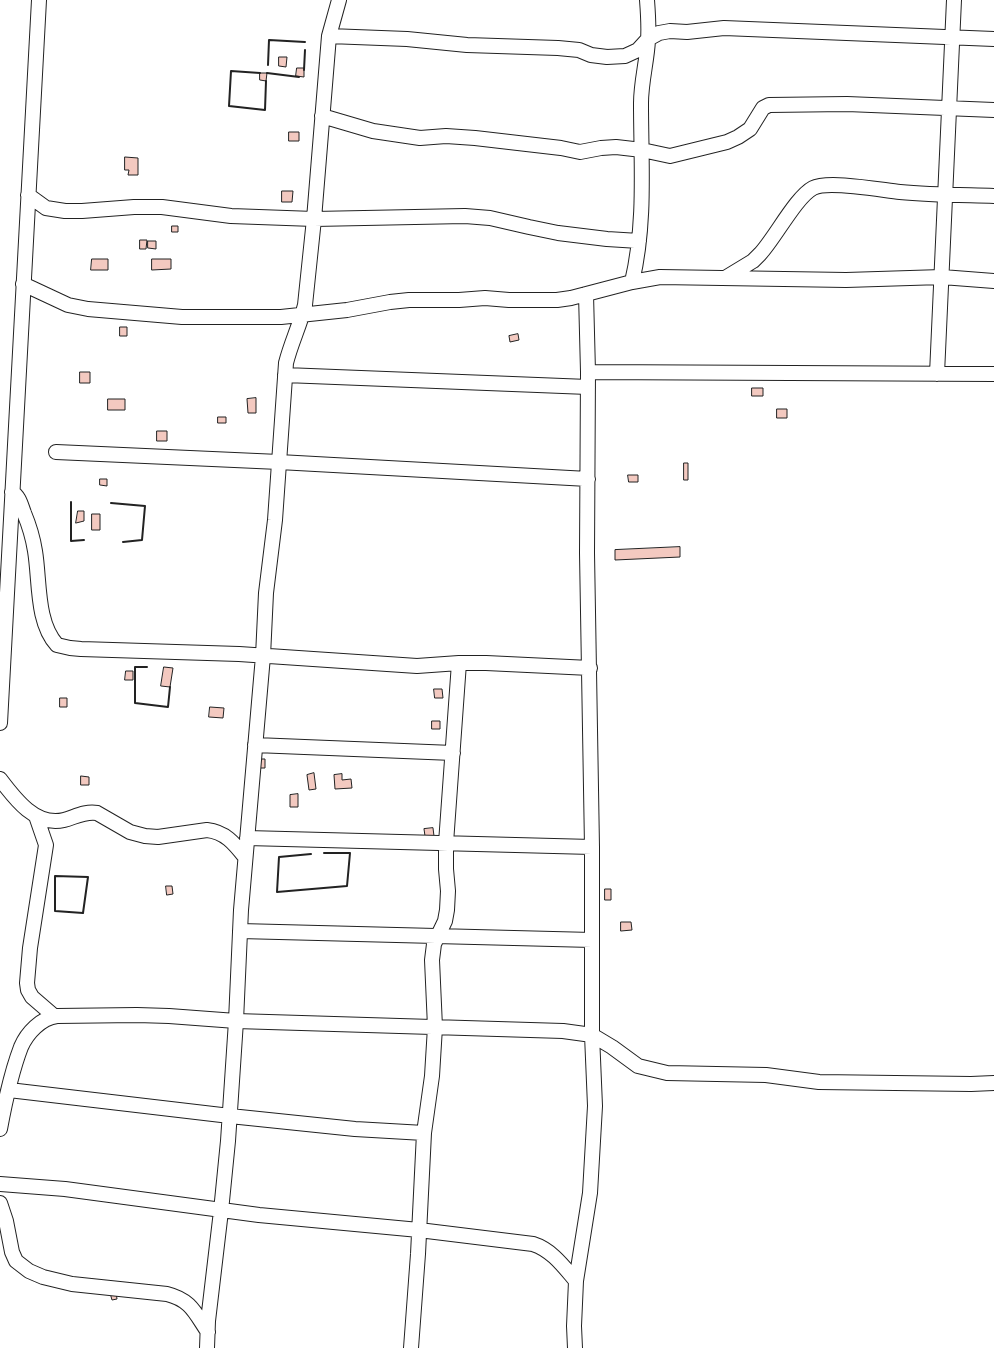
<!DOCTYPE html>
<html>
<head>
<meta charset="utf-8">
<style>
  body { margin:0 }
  canvas { display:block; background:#fff }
</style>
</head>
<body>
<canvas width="994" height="1348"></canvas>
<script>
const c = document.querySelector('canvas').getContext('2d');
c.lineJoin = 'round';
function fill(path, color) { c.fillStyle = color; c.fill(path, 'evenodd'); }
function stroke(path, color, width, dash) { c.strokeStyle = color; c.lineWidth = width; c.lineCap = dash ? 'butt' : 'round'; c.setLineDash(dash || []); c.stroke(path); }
const building = new Path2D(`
  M279 57H287L286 67 279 66Z
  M297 68H304V77L296 76Z
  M260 73H267L266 81 260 80Z
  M289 132H299V141H289Z
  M125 157 138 158V175H128L129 170H125Z
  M282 191H293L292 202H282Z
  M172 226H178V232H172Z
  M140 240H147L146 249H140Z
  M148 241H156V249L148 248Z
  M92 259H108V270H91Z
  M152 259H171V269L152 270Z
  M120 327H127V336H120Z
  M518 334 519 340 510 342 509 336Z
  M80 372H90V383H80Z
  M752 388H763V396H752Z
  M256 398V413H248L247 399Z
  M108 399H125V410H108Z
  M777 409H787V418H777Z
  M218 417H226V423H218Z
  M157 431H167V441H157Z
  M684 463H688V480H684Z
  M628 475H638V482H629Z
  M100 479H107V486L100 485Z
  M78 511H84V521L76 523Z
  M92 514H100V530H92Z
  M680 547V557L615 560V550Z
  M164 667 173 668 170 687 161 686Z
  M126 671H133V680H125Z
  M434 689H442L443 698H435Z
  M60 698H67V707H60Z
  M210 707 224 708 223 718 209 717Z
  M432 721H440V729H432Z
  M257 759H265V768H257Z
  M314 773 316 789 309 790 307 775Z
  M342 774V780L351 779 352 788 335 789 334 775Z
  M81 776 89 777V785H81Z
  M298 794V807H290V795Z
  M433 828 434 836H425L424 829Z
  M166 886H172L173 894 167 895Z
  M605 889H611V900H605Z
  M621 922H631L632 930 621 931Z
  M116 1292 117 1299 112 1300 110 1293Z`);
const minor = new Path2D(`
  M329 36 407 39 467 45 558 48 579 50 591 55 607 57 625 56 638 50 648 39 659 33 670 31 687 32 724 28 994 39
  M322 116 373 131 420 138 446 136 475 138 561 148 580 152 601 148 616 147 642 150 670 156 727 142 738 137 750 129 763 108 769 105 847 104 994 110
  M28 195 46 208 65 211H82L134 207H162L231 216 314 219 465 216 490 218 529 227 558 233 607 239 639 241
  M725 278 753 261 760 254C775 238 796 197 813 188 828 180 881 190 900 192 931 195 963 195 994 196
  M632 282C646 223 641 163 641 103 641 82 647 61 648 40 649 27 648 13 647 0
  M23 284 68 305 88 309 182 317H281L347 310 390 302 409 300H459L485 298 509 300H557L571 298 632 282 660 277 846 280 942 277 994 281
  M588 372 994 374
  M937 374 954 0
  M285 375 588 387
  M56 452 279 462 588 479
  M12 492C19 496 21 505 24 513 29 525 33 538 35 551 40 581 36 622 57 645L70 648 81 649 239 654 417 666 459 663H486L590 668
  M0 723 39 0
  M255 745 453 753
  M0 779C15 799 36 827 64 820 75 817 85 811 97 813L130 832 145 836 158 837 207 830C225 832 234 843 245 857
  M36 816 46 845 30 948 27 983 28 990 32 997 54 1016
  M247 838 592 847
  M240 931 592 940
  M9 1090 230 1116 355 1129 424 1133
  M0 1129C5 1102 11 1073 21 1047 27 1033 41 1018 57 1016L137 1015 169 1016 236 1021 563 1031 592 1035 612 1047 638 1066 667 1073 766 1075 819 1082 971 1084 994 1083
  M0 1184 65 1189 259 1215 419 1230 533 1244C552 1250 564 1267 576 1281
  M0 1203 6 1221 12 1252 16 1261 29 1271 43 1277 72 1284 167 1294C191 1300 195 1313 208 1332
  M207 1348 208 1321 221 1211 228 1141 236 1021 241 910 263 656 266 593 275 520 286 363C291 343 300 325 305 305L314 219 329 36 339 0
  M411 1348 418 1254 424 1133 432 1076 435 1027 432 960 434 944 445 921 447 910 448 891 446 869V843L459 663
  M575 1348 574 1326 576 1281 590 1193 595 1106 592 1035V847L587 553 588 372 586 294`);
const wall = new Path2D(`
  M268 65 269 40 305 42
  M304 70 305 50
  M260 73 231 71 229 106 265 110 266 81
  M267 73 299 77
  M71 502V541L84 540
  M111 503 145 506 142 540 123 542
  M147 667H135V703L168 707 170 687
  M311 854 279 857 277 892 347 886 350 853H324
  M55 876 88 877 83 913 55 911Z`);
fill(building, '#f3c9c0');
stroke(building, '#222', 1);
stroke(minor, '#222', 16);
stroke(minor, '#fff', 14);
stroke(wall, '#222', 2);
</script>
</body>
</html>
